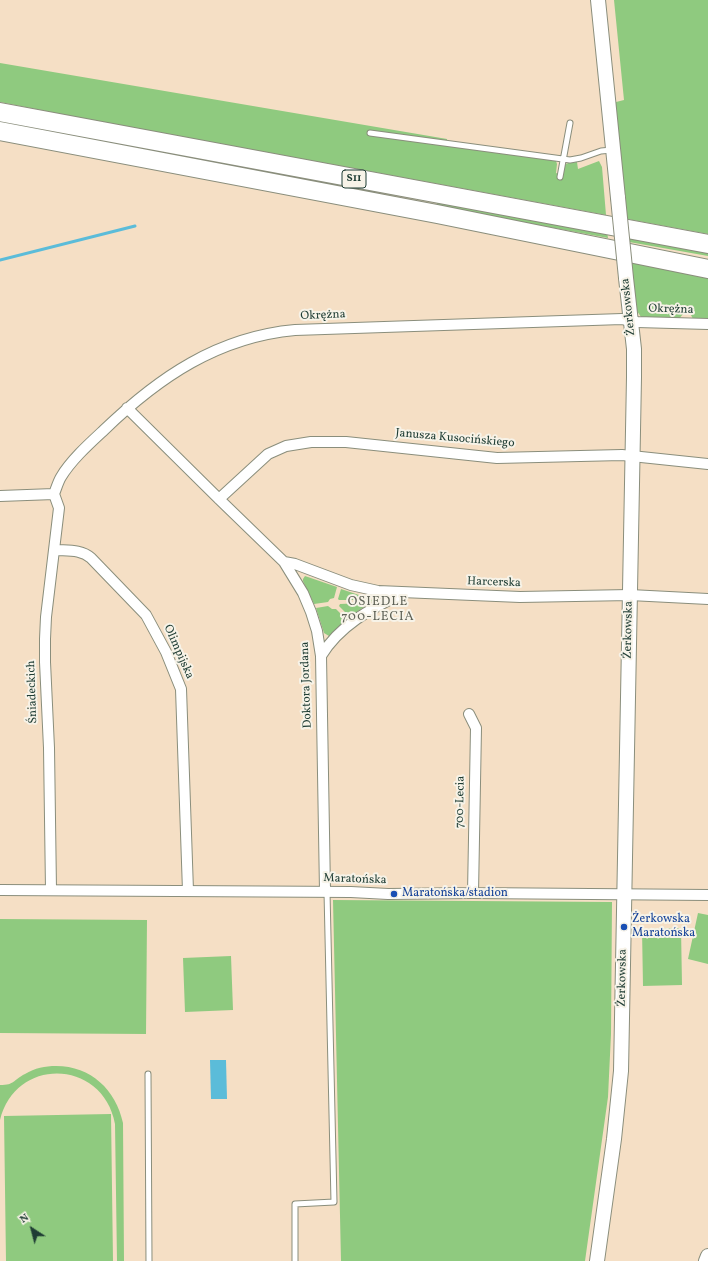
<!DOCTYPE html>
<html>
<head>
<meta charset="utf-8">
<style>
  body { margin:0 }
  #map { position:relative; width:708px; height:1261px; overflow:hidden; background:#f5dfc5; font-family:Vollkorn,serif }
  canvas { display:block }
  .north { position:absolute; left:12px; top:1209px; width:40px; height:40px; -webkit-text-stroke:3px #f7f3e8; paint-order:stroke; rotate:324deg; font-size:11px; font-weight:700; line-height:16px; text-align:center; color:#1f3d34 }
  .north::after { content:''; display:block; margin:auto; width:14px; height:18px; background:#1f3d34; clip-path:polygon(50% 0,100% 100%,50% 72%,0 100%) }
</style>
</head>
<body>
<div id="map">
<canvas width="708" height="1261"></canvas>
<div class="north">N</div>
</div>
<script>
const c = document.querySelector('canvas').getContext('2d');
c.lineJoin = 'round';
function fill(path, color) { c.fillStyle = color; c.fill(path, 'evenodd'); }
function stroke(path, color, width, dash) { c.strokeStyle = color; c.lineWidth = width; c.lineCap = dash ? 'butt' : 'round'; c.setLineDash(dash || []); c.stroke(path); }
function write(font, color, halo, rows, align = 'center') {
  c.font = font + ' Vollkorn,serif'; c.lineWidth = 4; c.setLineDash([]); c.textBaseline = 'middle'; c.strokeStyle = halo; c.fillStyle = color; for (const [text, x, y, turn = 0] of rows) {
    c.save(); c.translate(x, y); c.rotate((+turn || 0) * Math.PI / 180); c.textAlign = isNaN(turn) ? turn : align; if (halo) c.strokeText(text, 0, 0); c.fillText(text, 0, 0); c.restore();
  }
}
const green = new Path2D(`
  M614 0H708V234L627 219 614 107 616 102 624 100Z
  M0 63 447 139V142L556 161 557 164 556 173 562 175C565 163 564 163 577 162L578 169 599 161 602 167 606 215 76 117 0 102Z
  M438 201 607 232 608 238 436 206Z
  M629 237 708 251V256L629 242Z
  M631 259 708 275V323L694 321 690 313V307L684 306 683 314 678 320 641 317 637 311Z
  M305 576 337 587 334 598 330 599 328 602 314 604 303 581V579Z
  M341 589 371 599 372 601 350 617 339 606 340 604 364 603V600H339L338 599Z
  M328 606 332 609H336L347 620 329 636 324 633 316 608Z
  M333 900 612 902 611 1034 608 1097 585 1261H341Z
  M698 913 708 915V964L688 959Z
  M0 919 147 920 146 1034 0 1033Z
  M681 928 682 985 643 986 642 929Z
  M231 956 233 1010 185 1012 183 958Z
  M56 1066C91 1066 116 1090 123 1123L124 1261H117L115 1124C103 1059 16 1056 0 1120V1085C15 1085 13 1080 25 1074 35 1068 45 1066 56 1066Z
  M111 1114 113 1261H6L4 1116Z`);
const water = new Path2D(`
  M210 1060H226L227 1099H211Z`);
const stream = new Path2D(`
  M0 260 135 226`);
const lane = new Path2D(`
  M370 133 570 160 581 158 601 151 612 150
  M560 177 570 123
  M148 1074 149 1261
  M295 1261V1204L334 1202 327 892`);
const street = new Path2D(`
  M127 408 219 499 284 562 303 593 311 612 317 631 321 656 325 891
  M54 494C56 489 58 482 61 477 71 460 90 443 104 430 159 377 218 337 295 330L622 319 637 322 708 324
  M0 496 54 494
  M219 499 268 454 286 446 311 442H346L497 458 622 455 708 464
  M55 550C67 551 81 549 91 558L146 615 166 652 181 689 188 891
  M284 562 295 564 351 585 378 591 520 597 630 595 708 599
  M321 656C339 626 371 608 402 594
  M469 714 476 728 473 893
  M0 890 351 892 388 894 473 893 708 895
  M51 890 49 748 45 662V639L46 617 59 508 54 494`);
const secondary = new Path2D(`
  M598 0 618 198
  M597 1261 614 1139 621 1071 634 377V349L626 278
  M706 1261 708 1256`);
const highway = new Path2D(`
  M0 112 708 244
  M0 131 437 214 708 269`);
const secondaryBridge = new Path2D(`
  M618 198 626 278`);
const markers = [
  [394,894,4,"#1a4fb4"],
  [624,927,4,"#1a4fb4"]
];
const shields = [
  [354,179,24]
];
const shieldNames = [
  ["S11",354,179]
];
const streetNames = [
  ["Żerkowska",629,307,-96],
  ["Okrężna",671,310,2],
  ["Okrężna",323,316,-2],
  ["Janusza Kusocińskiego",455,439,5],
  ["Harcerska",494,583,2],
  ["Żerkowska",629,630,-89],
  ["Olimpijska",178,652,66],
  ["Doktora Jordana",307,685,-92],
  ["Śniadeckich",33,692,-92],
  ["700-Lecia",461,802,-89],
  ["Maratońska",355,880,2],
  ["Żerkowska",623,978,-89]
];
const transitNames = [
  ["Maratońska/stadion",402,894],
  ["Żerkowska",632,920],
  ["Maratońska",632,934]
];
const neighbourhoodNames = [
  ["OSIEDLE",378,603],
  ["700-LECIA",378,618]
];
fill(green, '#8fca7f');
fill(water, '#5bbcd9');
stroke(stream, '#5bbcd9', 3);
stroke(lane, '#8a8e7c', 7);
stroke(street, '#8a8e7c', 12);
stroke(secondary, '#8a8e7c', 16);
stroke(highway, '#8a8e7c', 20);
stroke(lane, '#fff', 5);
stroke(street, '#fff', 10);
stroke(secondary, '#fff', 14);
stroke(highway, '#fff', 18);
stroke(secondaryBridge, '#8a8e7c', 16, []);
stroke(secondaryBridge, '#fff', 14);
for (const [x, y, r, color] of markers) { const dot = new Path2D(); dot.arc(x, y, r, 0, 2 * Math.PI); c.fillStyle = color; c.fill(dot); stroke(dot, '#f7f3e8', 1.5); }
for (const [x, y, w] of shields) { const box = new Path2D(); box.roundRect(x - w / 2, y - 9, w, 18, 3); c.fillStyle = '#f7f3e8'; c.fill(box); stroke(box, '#1f3d34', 1); }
write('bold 11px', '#1f3d34', null, shieldNames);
write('12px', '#1f3d34', '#f7f3e8', streetNames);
write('12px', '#164399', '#f7f3e8', transitNames, 'left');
c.letterSpacing = '1px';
write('13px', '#5f6257', '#f7f3e8', neighbourhoodNames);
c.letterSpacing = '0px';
</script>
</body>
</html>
